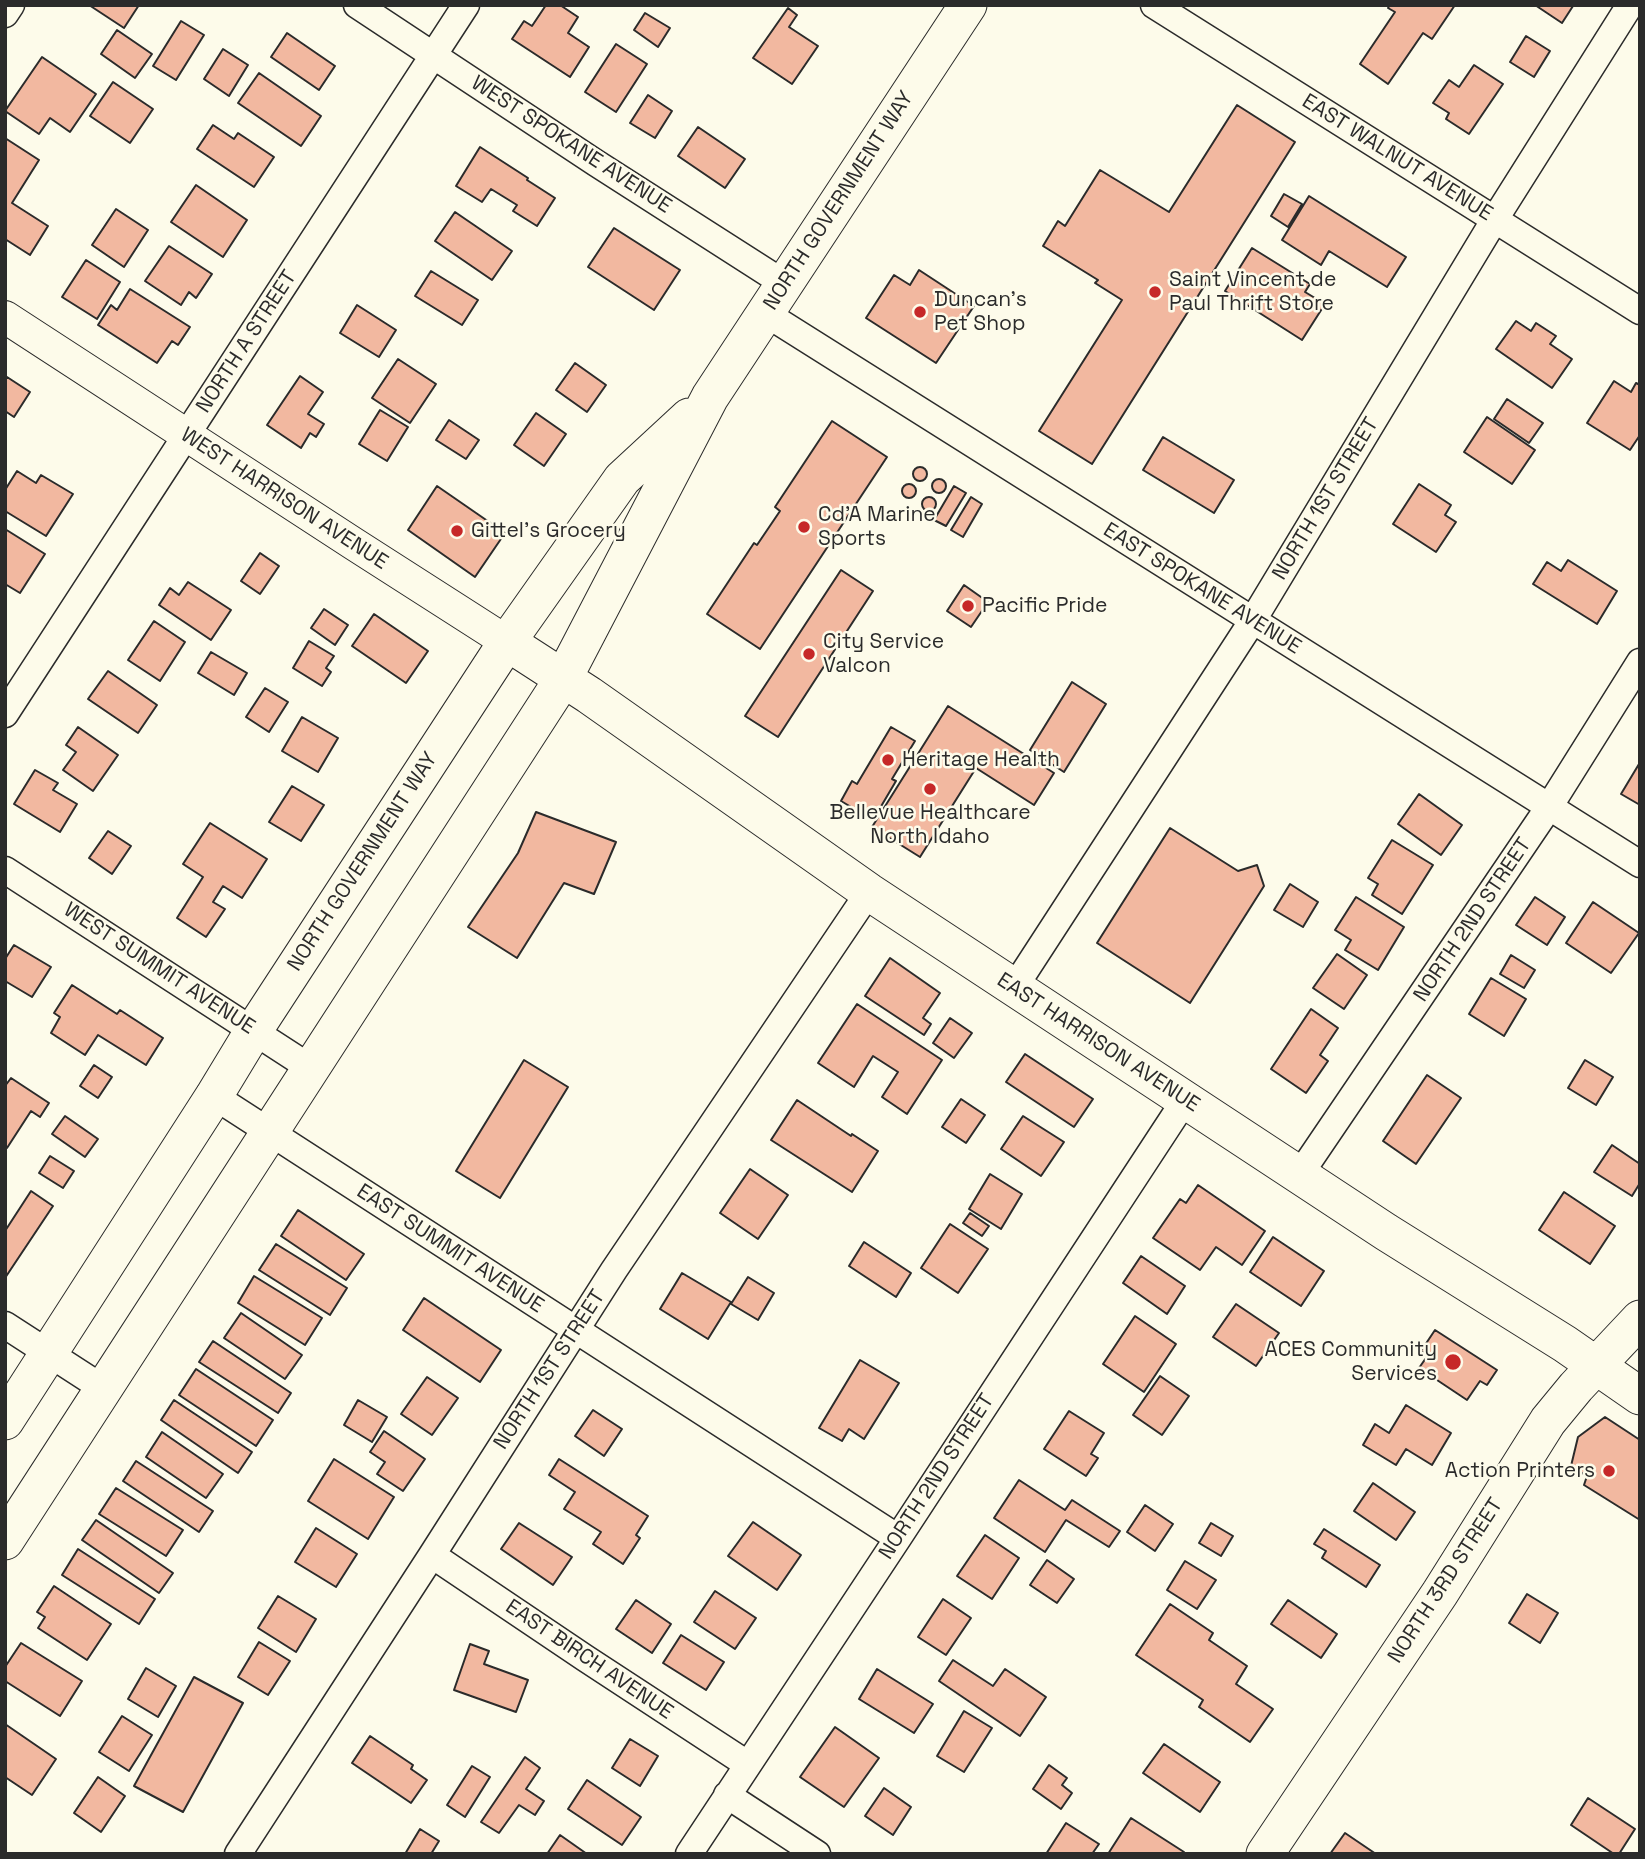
<!DOCTYPE html>
<html>
<head>
<meta charset="utf-8">
<style>
  body { margin:0 }
  #map { position:relative; width:1645px; height:1859px; overflow:hidden; background:#fdfbea; font-family:"Space Grotesk",sans-serif }
  canvas { display:block }
  .frame { position:absolute; inset:0; border:7px solid #2b2b2b; pointer-events:none }
</style>
</head>
<body>
<div id="map">
<canvas width="1645" height="1859"></canvas>
<div class="frame"></div>
</div>
<script>
const c = document.querySelector('canvas').getContext('2d');
c.lineJoin = 'round';
function fill(path, color) { c.fillStyle = color; c.fill(path, 'evenodd'); }
function stroke(path, color, width, dash) { c.strokeStyle = color; c.lineWidth = width; c.lineCap = dash ? 'butt' : 'round'; c.setLineDash(dash || []); c.stroke(path); }
function write(font, color, halo, rows, align = 'center') {
  c.font = font + ' "Space Grotesk",sans-serif'; c.lineWidth = 5; c.setLineDash([]); c.textBaseline = 'middle'; c.strokeStyle = halo; c.fillStyle = color; for (const [text, x, y, turn = 0] of rows) {
    c.save(); c.translate(x, y); c.rotate((+turn || 0) * Math.PI / 180); c.textAlign = isNaN(turn) ? turn : align; if (halo) c.strokeText(text, 0, 0); c.fillText(text, 0, 0); c.restore();
  }
}
const building = new Path2D(`
  M89 5H139L124 28Z
  M546 5H560L578 17 568 33 589 47 570 77 512 39 524 21 532 26Z
  M1390 5H1455L1432 39 1423 33 1388 84 1360 64 1395 12 1388 8Z
  M1535 5H1572L1573 6 1562 23Z
  M788 8 797 15 789 27 818 46 792 84 753 58Z
  M645 13 670 28 658 47 634 30Z
  M181 21 204 35 176 80 153 66Z
  M117 30 152 54 135 78 101 54Z
  M287 33 335 66 319 90 271 57Z
  M1526 36 1550 51 1534 77 1510 62Z
  M616 44 647 64 616 112 585 92Z
  M223 49 248 65 229 96 204 79Z
  M42 57 96 94 70 132 50 118 39 134 5 111Z
  M1474 65 1503 84 1469 134 1446 119 1449 113 1433 103 1449 80 1459 87Z
  M259 73 321 116 301 146 238 103Z
  M113 82 153 109 130 143 90 116Z
  M648 95 672 111 655 138 630 123Z
  M1237 105 1295 142 1092 464 1039 431 1122 300 1095 283 1098 280 1043 246 1058 221 1065 226 1100 170 1169 212Z
  M213 125 234 139 238 133 274 157 254 187 197 149Z
  M698 127 745 159 725 188 678 156Z
  M5 138 39 160 12 203 48 226 30 255 5 239Z
  M480 147 528 178 527 180 555 198 537 226 513 211 517 205 491 189 482 202 456 186Z
  M196 185 247 220 223 257 171 222Z
  M1284 194 1302 204 1288 227 1271 216Z
  M1309 196 1406 257 1387 287 1329 251 1321 265 1282 240Z
  M116 209 148 230 124 267 92 245Z
  M455 212 512 251 492 280 435 241Z
  M614 228 680 270 654 310 588 267Z
  M169 246 212 274 196 298 189 292 181 305 145 281Z
  M1252 248 1310 284 1305 292 1325 304 1302 340 1225 291Z
  M86 260 120 282 97 319 62 297Z
  M919 270 974 306 936 363 866 318 894 275 910 285Z
  M431 271 478 300 462 325 415 296Z
  M130 289 190 327 178 345 172 341 157 363 98 325 111 305 117 310Z
  M357 305 396 330 379 357 340 333Z
  M1516 321 1531 331 1536 323 1556 336 1550 344 1572 359 1552 388 1496 349Z
  M398 359 436 384 410 423 372 398Z
  M575 363 606 385 587 412 556 390Z
  M300 376 323 392 308 414 324 424 316 437 310 433 301 448 267 425Z
  M7 377 30 392 14 417 5 411V380Z
  M1614 381 1631 392 1636 383 1640 385V435L1630 450 1587 423Z
  M1507 399 1543 423 1529 443 1494 419Z
  M380 410 408 427 387 461 359 444Z
  M536 413 566 434 544 466 514 445Z
  M1487 417 1535 450 1512 484 1464 452Z
  M449 420 479 440 466 459 436 440Z
  M832 421 887 457 760 649 707 614 754 543 757 545 780 511 775 507Z
  M1163 437 1234 480 1214 513 1143 470Z
  M913 474a7 7 0 1 1 14 0a7 7 0 1 1-14 0Z
  M17 471 36 483 41 475 73 494 46 536 5 511V490Z
  M932 486a7 7 0 1 1 14 0a7 7 0 1 1-14 0Z
  M902 491a7 7 0 1 1 14 0a7 7 0 1 1-14 0Z
  M1419 484 1451 505 1445 515 1456 522 1436 552 1393 524Z
  M437 486 505 533 475 577 408 530Z
  M954 486 966 493 946 526 934 520Z
  M922 504a7 7 0 1 1 14 0a7 7 0 1 1-14 0Z
  M971 497 982 504 963 537 951 530Z
  M5 529 45 554 20 593 5 584Z
  M260 553 279 566 260 594 241 581Z
  M1568 560 1617 591 1597 624 1533 584 1547 562 1561 571Z
  M841 570 873 591 778 737 745 716Z
  M188 582 231 610 211 640 159 605 170 588 179 595Z
  M964 585 988 602 971 627 947 611Z
  M324 609 348 625 335 645 311 628Z
  M374 614 428 651 406 683 352 646Z
  M154 621 185 642 160 681 128 660Z
  M309 641 334 656 326 668 331 672 322 686 293 668Z
  M211 652 247 673 234 695 198 673Z
  M108 671 157 705 138 733 88 699Z
  M1072 682 1106 704 1064 772 1030 750Z
  M265 688 288 702 269 732 246 717Z
  M948 706 1054 773 1034 805 976 768 920 857 872 827Z
  M302 717 338 738 318 772 282 751Z
  M78 727 118 755 93 791 63 770 76 752 66 745Z
  M891 727 915 741 892 779 896 781 873 820 841 801 852 781 857 784Z
  M1639 764 1640 765V805L1621 794Z
  M35 770 58 783 53 790 77 804 60 832 14 804Z
  M292 786 324 805 301 841 269 822Z
  M1419 794 1462 825 1441 855 1398 824Z
  M536 812 616 842 594 894 564 883 517 958 468 927 518 853Z
  M210 823 267 859 242 898 223 886 213 902 225 909 206 937 177 918 203 877 183 864Z
  M1170 828 1238 871 1257 865 1264 886 1190 1003 1097 943Z
  M108 831 131 846 112 874 89 858Z
  M1392 840 1433 865 1402 914 1372 895 1378 884 1368 878Z
  M1290 884 1318 902 1303 927 1274 910Z
  M1356 897 1404 927 1378 970 1345 950 1351 940 1335 930Z
  M1535 897 1565 917 1547 945 1516 925Z
  M1593 902 1639 933 1611 973 1566 943Z
  M14 945 51 967 32 997 5 981V959Z
  M1337 954 1367 975 1344 1009 1313 988Z
  M1511 955 1535 970 1524 988 1500 974Z
  M890 958 940 993 923 1018 931 1024 924 1035 865 996Z
  M1491 978 1526 999 1504 1036 1469 1014Z
  M72 985 117 1014 120 1010 163 1038 146 1065 98 1035 85 1055 51 1033 60 1017 54 1013Z
  M857 1004 942 1060 907 1114 882 1097 898 1072 873 1056 854 1087 818 1063Z
  M1311 1009 1338 1028 1320 1055 1328 1061 1306 1093 1271 1069Z
  M950 1018 972 1033 954 1058 933 1043Z
  M1025 1054 1093 1099 1074 1127 1006 1082Z
  M524 1060 568 1087 500 1198 456 1171Z
  M1585 1060 1613 1077 1596 1105 1568 1088Z
  M94 1065 112 1077 98 1098 80 1086Z
  M1427 1075 1461 1098 1416 1164 1383 1141Z
  M11 1078 49 1103 40 1117 31 1111 7 1148 5 1147V1086Z
  M961 1099 985 1115 966 1143 942 1127Z
  M797 1100 851 1136 852 1134 878 1151 852 1192 771 1140Z
  M65 1116 98 1139 85 1157 52 1134Z
  M1023 1116 1064 1142 1041 1176 1001 1149Z
  M1612 1145 1640 1164V1183L1632 1196 1594 1172Z
  M50 1156 74 1171 63 1188 39 1173Z
  M750 1169 788 1195 758 1239 720 1213Z
  M990 1174 1022 1194 1001 1229 969 1209Z
  M1198 1185 1265 1231 1242 1265 1216 1247 1200 1270 1153 1238 1180 1199 1186 1203Z
  M31 1191 53 1206 5 1278V1231Z
  M1564 1192 1615 1226 1590 1264 1539 1230Z
  M298 1210 364 1254 346 1280 281 1236Z
  M970 1213 989 1226 982 1236 963 1223Z
  M950 1224 988 1249 958 1293 921 1268Z
  M1273 1237 1324 1271 1301 1306 1250 1272Z
  M864 1242 911 1273 896 1297 849 1266Z
  M276 1244 347 1288 330 1315 259 1270Z
  M1141 1256 1185 1286 1167 1314 1123 1283Z
  M682 1273 731 1302 708 1339 660 1309Z
  M254 1276 322 1318 305 1345 238 1303Z
  M748 1277 774 1293 758 1320 731 1304Z
  M424 1298 501 1350 480 1382 403 1330Z
  M1236 1304 1279 1333 1256 1366 1213 1337Z
  M241 1313 302 1355 285 1379 224 1338Z
  M1135 1316 1176 1344 1144 1392 1103 1364Z
  M1435 1330 1497 1370 1487 1385 1480 1381 1467 1400 1419 1368 1428 1355 1421 1351Z
  M213 1341 291 1393 278 1413 199 1362Z
  M860 1360 899 1383 864 1439 849 1429 842 1441 819 1428Z
  M196 1369 273 1420 256 1446 179 1395Z
  M1160 1376 1189 1396 1162 1435 1133 1415Z
  M427 1377 458 1398 432 1435 401 1414Z
  M174 1400 252 1452 238 1473 161 1420Z
  M358 1400 387 1417 372 1442 344 1425Z
  M1406 1405 1451 1433 1432 1465 1406 1449 1396 1465 1363 1445 1375 1424 1389 1433Z
  M593 1410 622 1429 604 1456 575 1436Z
  M1069 1411 1104 1433 1091 1454 1098 1458 1086 1476 1044 1449Z
  M1605 1417 1640 1440V1520L1584 1485 1587 1476 1571 1466 1578 1437Z
  M384 1431 425 1459 403 1491 377 1474 385 1462 370 1452Z
  M162 1432 223 1474 206 1498 146 1457Z
  M334 1459 394 1497 368 1539 308 1501Z
  M559 1459 648 1516 636 1535 640 1538 623 1564 593 1544 601 1532 564 1509 575 1492 549 1475Z
  M136 1461 213 1511 199 1532 123 1481Z
  M1019 1480 1065 1510 1072 1500 1120 1531 1109 1547 1066 1520 1045 1552 994 1518Z
  M1373 1483 1415 1512 1396 1540 1354 1511Z
  M116 1488 183 1530 166 1556 99 1514Z
  M1145 1505 1173 1524 1155 1551 1127 1532Z
  M96 1520 173 1573 159 1593 82 1540Z
  M753 1522 801 1555 777 1590 728 1556Z
  M519 1523 572 1557 553 1585 501 1549Z
  M1211 1523 1233 1536 1221 1556 1199 1543Z
  M316 1528 357 1554 336 1587 295 1562Z
  M1324 1529 1380 1565 1366 1587 1322 1558 1326 1551 1314 1544Z
  M985 1535 1019 1558 992 1599 957 1576Z
  M78 1549 155 1599 139 1624 62 1575Z
  M1047 1560 1074 1579 1057 1603 1030 1585Z
  M1185 1561 1216 1580 1197 1609 1167 1590Z
  M54 1586 111 1624 87 1660 38 1628 45 1617 37 1612Z
  M715 1591 756 1618 735 1649 694 1622Z
  M1527 1594 1558 1613 1540 1643 1509 1623Z
  M278 1596 316 1619 296 1652 258 1628Z
  M943 1599 971 1618 946 1655 918 1637Z
  M636 1600 671 1624 652 1653 616 1629Z
  M1288 1600 1337 1634 1321 1658 1271 1624Z
  M1170 1604 1213 1633 1209 1640 1247 1666 1236 1684 1273 1709 1250 1742 1199 1707 1203 1700 1136 1655Z
  M681 1635 724 1662 706 1690 663 1663Z
  M259 1642 290 1661 268 1695 238 1677Z
  M21 1643 82 1681 60 1716 5 1681V1667Z
  M470 1644 489 1651 484 1664 528 1680 516 1712 454 1690Z
  M953 1660 993 1686 1005 1669 1046 1697 1020 1736 939 1681Z
  M146 1668 176 1686 158 1717 128 1699Z
  M877 1669 933 1704 914 1733 859 1699Z
  M194 1677 243 1703 183 1812 134 1786Z
  M964 1711 992 1728 964 1772 937 1756Z
  M122 1716 152 1735 129 1771 99 1752Z
  M5 1724 56 1759 32 1795 5 1777Z
  M835 1727 879 1758 844 1807 800 1777Z
  M370 1736 413 1765 411 1769 427 1780 411 1803 352 1763Z
  M630 1739 658 1756 640 1786 612 1768Z
  M1164 1744 1220 1782 1200 1812 1143 1773Z
  M525 1757 540 1768 526 1789 544 1801 535 1815 519 1805 499 1833 481 1822Z
  M1049 1765 1067 1778 1062 1785 1072 1793 1061 1809 1033 1789Z
  M472 1766 490 1777 465 1817 447 1805Z
  M98 1777 125 1796 101 1832 74 1813Z
  M587 1780 641 1817 622 1845 568 1809Z
  M884 1788 911 1807 893 1835 865 1816Z
  M1588 1798 1635 1829 1619 1854H1614L1571 1825Z
  M1131 1818 1184 1852 1183 1854H1108Z
  M1066 1823 1099 1844 1092 1854H1046Z
  M420 1829 439 1841 431 1854H405Z
  M1345 1833 1376 1854H1330Z
  M560 1835 587 1854H547Z`);
const minor = new Path2D(`
  M357 5 596 163 785 284
  M1154 5 1640 311
  M5 14 11 5
  M765 313 1640 864
  M5 714 466 5
  M5 870 312 1069
  M1014 988 1253 620 1495 219 1630 5
  M214 1096 898 1538
  M1300 1174 1549 807 1640 662
  M5 1325 104 1389
  M432 1555 585 1658 747 1764
  M727 1795 817 1854
  M238 1854 432 1555 614 1270 869 892
  M689 1854 898 1538 1185 1100`);
const tertiary = new Path2D(`
  M5 317 354 544 507 642`);
const secondary = new Path2D(`
  M507 642 589 695 869 892 1386 1232 1565 1344 1640 1396
  M5 1421 214 1096 254 1030 507 642 622 479 689 417
  M5 1541 563 679 710 397 968 5
  M1265 1854 1440 1593 1548 1421 1576 1387 1640 1319`);
const markers = [
  [1155,292,7,"#c62828"],
  [920,312,7,"#c62828"],
  [804,527,7,"#c62828"],
  [457,531,7,"#c62828"],
  [968,606,7,"#c62828"],
  [809,654,7,"#c62828"],
  [888,760,7,"#c62828"],
  [930,789,7,"#c62828"],
  [1453,1362,9,"#c62828"],
  [1609,1471,7,"#c62828"]
];
const streetNames = [
  ["WEST SPOKANE AVENUE",571,145,33],
  ["EAST WALNUT AVENUE",1397,158,32],
  ["NORTH GOVERNMENT WAY",839,201,-57],
  ["NORTH A STREET",247,342,-57],
  ["WEST HARRISON AVENUE",284,499,33],
  ["NORTH 1ST STREET",1326,499,-59],
  ["EAST SPOKANE AVENUE",1202,589,32],
  ["NORTH GOVERNMENT WAY",363,862,-57],
  ["NORTH 2ND STREET",1473,920,-56],
  ["WEST SUMMIT AVENUE",159,969,33],
  ["EAST HARRISON AVENUE",1098,1043,33],
  ["EAST SUMMIT AVENUE",450,1249,33],
  ["NORTH 1ST STREET",550,1370,-57],
  ["NORTH 2ND STREET",937,1477,-57],
  ["NORTH 3RD STREET",1446,1581,-57],
  ["EAST BIRCH AVENUE",589,1660,34]
];
const poiNames = [
  ["Saint Vincent de",1169,280],
  ["Paul Thrift Store",1169,304],
  ["Duncan's",934,300],
  ["Pet Shop",934,324],
  ["Cd'A Marine",818,515],
  ["Sports",818,539],
  ["Gittel's Grocery",471,531],
  ["Pacific Pride",982,606],
  ["City Service",823,642],
  ["Valcon",823,666],
  ["Heritage Health",902,760],
  ["Bellevue Healthcare",930,813,"center"],
  ["North Idaho",930,837,"center"],
  ["ACES Community",1437,1350,"right"],
  ["Services",1437,1374,"right"],
  ["Action Printers",1595,1471,"right"]
];
fill(building, '#f2b8a0');
stroke(building, '#2b2b2b', 2);
stroke(minor, '#2b2b2b', 29);
stroke(tertiary, '#2b2b2b', 34);
stroke(secondary, '#2b2b2b', 39);
stroke(minor, '#fdfbea', 26);
stroke(tertiary, '#fdfbea', 32);
stroke(secondary, '#fdfbea', 37);
for (const [x, y, r, color] of markers) { const dot = new Path2D(); dot.arc(x, y, r, 0, 2 * Math.PI); c.fillStyle = color; c.fill(dot); stroke(dot, '#fdfbea', 2.5); }
write('21px', '#2b2b2b', '#fdfbea', streetNames);
write('21px', '#2b2b2b', '#fdfbea', poiNames, 'left');
</script>
</body>
</html>
